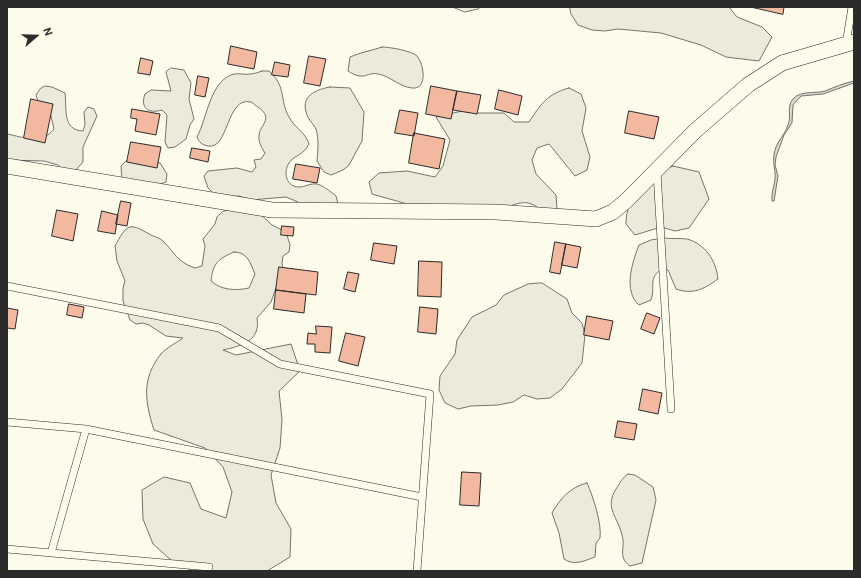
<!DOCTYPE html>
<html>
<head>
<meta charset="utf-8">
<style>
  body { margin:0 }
  #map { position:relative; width:861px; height:578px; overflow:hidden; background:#fdfbea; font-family:Overpass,sans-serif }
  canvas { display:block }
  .frame { position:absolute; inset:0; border:8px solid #2b2b2b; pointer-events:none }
  .north { position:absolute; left:16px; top:16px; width:40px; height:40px; -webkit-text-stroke:3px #fdfbea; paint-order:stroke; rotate:70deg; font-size:11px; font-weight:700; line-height:16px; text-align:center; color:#2b2b2b }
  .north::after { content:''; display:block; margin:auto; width:14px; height:18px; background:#2b2b2b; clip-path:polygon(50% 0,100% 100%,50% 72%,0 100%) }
</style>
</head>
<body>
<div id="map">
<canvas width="861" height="578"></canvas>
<div class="frame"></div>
<div class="north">N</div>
</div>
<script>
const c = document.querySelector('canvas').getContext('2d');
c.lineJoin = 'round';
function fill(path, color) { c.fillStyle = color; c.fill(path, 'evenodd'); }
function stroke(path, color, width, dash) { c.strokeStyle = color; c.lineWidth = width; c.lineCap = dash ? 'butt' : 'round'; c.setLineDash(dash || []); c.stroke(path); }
const green = new Path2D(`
  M453 7H480L478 9 465 12Z
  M570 7H729L737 17 762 27 772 37 759 61 726 57 701 45 661 33 618 29 605 31 592 30 578 25 571 14Z
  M382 47C390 47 412 51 417 56 424 64 428 90 412 88 400 87 390 76 378 74 371 72 366 77 360 76 356 76 351 73 348 71L350 57C361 52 371 51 382 47Z
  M171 68 184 70 191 83 189 99 194 119 190 125 186 139 175 147 168 148 165 142 167 115 162 110C148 114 140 108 145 94L151 90 171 91 166 72Z
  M262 71H269C287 87 279 99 289 117 294 127 306 133 309 144 303 156 294 155 289 163 283 172 286 187 299 187 305 187 311 183 317 184 324 186 331 192 336 196L338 203 308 212 298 202 286 197 251 200 239 196 218 198 208 188 204 176 208 171 237 168 252 172 256 167 254 160 261 159 265 153C262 148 258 142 259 136 259 125 275 119 258 107 256 106 253 103 251 102 226 96 229 150 208 146 202 145 199 142 197 137 207 119 210 80 234 74 240 73 245 75 250 74 254 74 259 72 262 71Z
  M45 86 52 87 65 93C67 109 62 130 83 131L85 125 84 112 88 107 94 109 97 116 83 147V162L74 172 67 174 58 165 44 161 7 160V134C23 137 42 145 54 129L49 108 38 101 36 95 40 89Z
  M330 87 350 88 364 112 362 141 349 165 343 170 331 175 324 172 317 161C318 150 319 140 316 129 314 125 311 122 309 119 298 99 312 90 330 87Z
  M569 88 581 94 586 108 582 131 590 157 587 170 575 176 549 144 537 148 532 160 536 174 556 195 557 209 544 212C529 200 524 201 507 207L425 209 372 194 369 182 379 173 407 171 435 177 443 166 450 140 436 117 462 111 477 113H504L514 122H529C541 104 547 94 569 88Z
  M132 160 160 163 167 174 166 182 153 187 122 180 121 166 126 161Z
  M673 166 699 172 709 199 689 228 675 231 661 227 635 235 626 224C626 194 647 177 673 166Z
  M228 210 257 211 272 225 286 232 290 245 289 252 283 256 282 263 284 276 276 288 271 302 257 318C261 341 241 346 223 350L236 355 291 344 300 371 279 391 282 419 280 448 271 475 276 503 291 529 290 557 267 571H193L172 561 153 544 143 519 142 490 164 477 190 483 201 509 226 518 232 492 223 467 205 448 154 430C145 402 141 379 161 354 166 348 176 343 183 338L166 336 149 325 143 323 136 324 130 320 123 301V288L125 281 117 261 115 246C126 226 128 221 149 234 154 237 159 237 163 241 175 253 177 262 195 268L202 266 205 246 203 239 215 224 217 217 222 212ZM234 252C248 252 250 263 255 274L249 288C235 291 221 290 211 281 213 263 218 259 234 252Z
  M664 238C672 239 679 238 687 239 705 244 716 260 718 279 704 289 693 295 676 289L668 270 662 269C647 279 656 286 651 300L639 305C623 291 632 263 639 245L651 240Z
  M542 283 567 299 572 313 582 323 585 335 582 363 562 389 550 398 537 399 524 395 513 402 498 405 471 406 458 409 445 403 439 390 440 376 455 354 457 340 472 317 496 305 504 295 528 284Z
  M628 474 635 475 653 487 656 500 642 563 630 566C617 557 626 547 622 535 618 517 604 508 616 489 620 483 622 478 628 474Z
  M587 483C593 496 602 524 600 538L596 543 595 557C584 561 574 566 564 559L559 533 552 513C560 499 570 487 587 483Z`);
const water = new Path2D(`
  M854 81V83L823 94 801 96 793 105 792 123 784 135 776 157 775 165 778 176 774 201H772C771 191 776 183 775 173 774 163 772 158 776 147 779 139 786 133 788 125 792 116 786 107 793 99 801 90 815 94 825 91 835 87 844 83 854 81Z`);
const building = new Path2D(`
  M751 7H784L783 14Z
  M231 46 257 52 254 69 228 64Z
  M309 56 326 59 320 86 304 83Z
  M141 58 153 61 150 75 138 73Z
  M275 62 290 65 288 77 272 75Z
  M198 76 209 78 205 97 195 95Z
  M431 86 457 91 451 119 426 114Z
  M499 90 522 96 518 115 495 109Z
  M457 91 481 95 477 114 453 110Z
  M31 99 53 104 45 143 24 138Z
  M132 109 160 114 156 135 135 131 137 119 131 118Z
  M400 110 418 113 414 136 395 133Z
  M629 111 659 117 654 139 625 133Z
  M414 133 445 139 439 169 409 163Z
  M131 142 161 147 157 168 127 162Z
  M192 148 210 151 208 162 190 158Z
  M296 164 320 168 317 183 293 179Z
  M121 201 131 203 127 226 116 224Z
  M57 210 78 214 73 241 52 236Z
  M102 211 118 215 115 234 98 231Z
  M282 226 294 227 293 236 281 235Z
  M555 242 566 244 560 274 550 272Z
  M374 243 397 246 394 264 371 260Z
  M566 244 581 247 577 268 562 265Z
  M419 261 442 262 441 297 418 296Z
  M279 267 318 272 316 295 276 290Z
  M348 272 359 274 355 292 344 289Z
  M276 290 306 294 304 313 274 309Z
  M69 304 84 307 82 318 67 315Z
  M420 307 438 309 436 334 418 332Z
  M7 308 18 310 15 329 7 328Z
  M647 313 660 318 654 334 641 329Z
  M587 316 613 321 609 340 584 335Z
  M316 326 332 327 330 353 315 352V344H307L308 333 316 334Z
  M346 333 365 337 358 366 339 361Z
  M643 389 662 393 658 414 639 410Z
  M618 421 637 424 634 440 615 437Z
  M462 472 481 473 479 506 460 505Z`);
const lane = new Path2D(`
  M846 44 852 7
  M657 172 671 409
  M7 286 219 328 280 364 430 394 417 571
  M7 422 86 429 422 497
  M7 549 209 567
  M51 553 86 429`);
const street = new Path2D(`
  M7 166 272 210 496 212 596 219 613 212 627 200 695 131 748 85 782 63 854 42`);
fill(green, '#ecebdb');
stroke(green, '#74746e', 1);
fill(water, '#d8d7c9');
stroke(water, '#74746e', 1);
fill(building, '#f2b8a0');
stroke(building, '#2b2b2b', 1);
stroke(lane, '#2b2b2b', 8);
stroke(street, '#2b2b2b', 16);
stroke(lane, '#fdfbea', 7);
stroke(street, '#fdfbea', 15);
</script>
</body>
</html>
